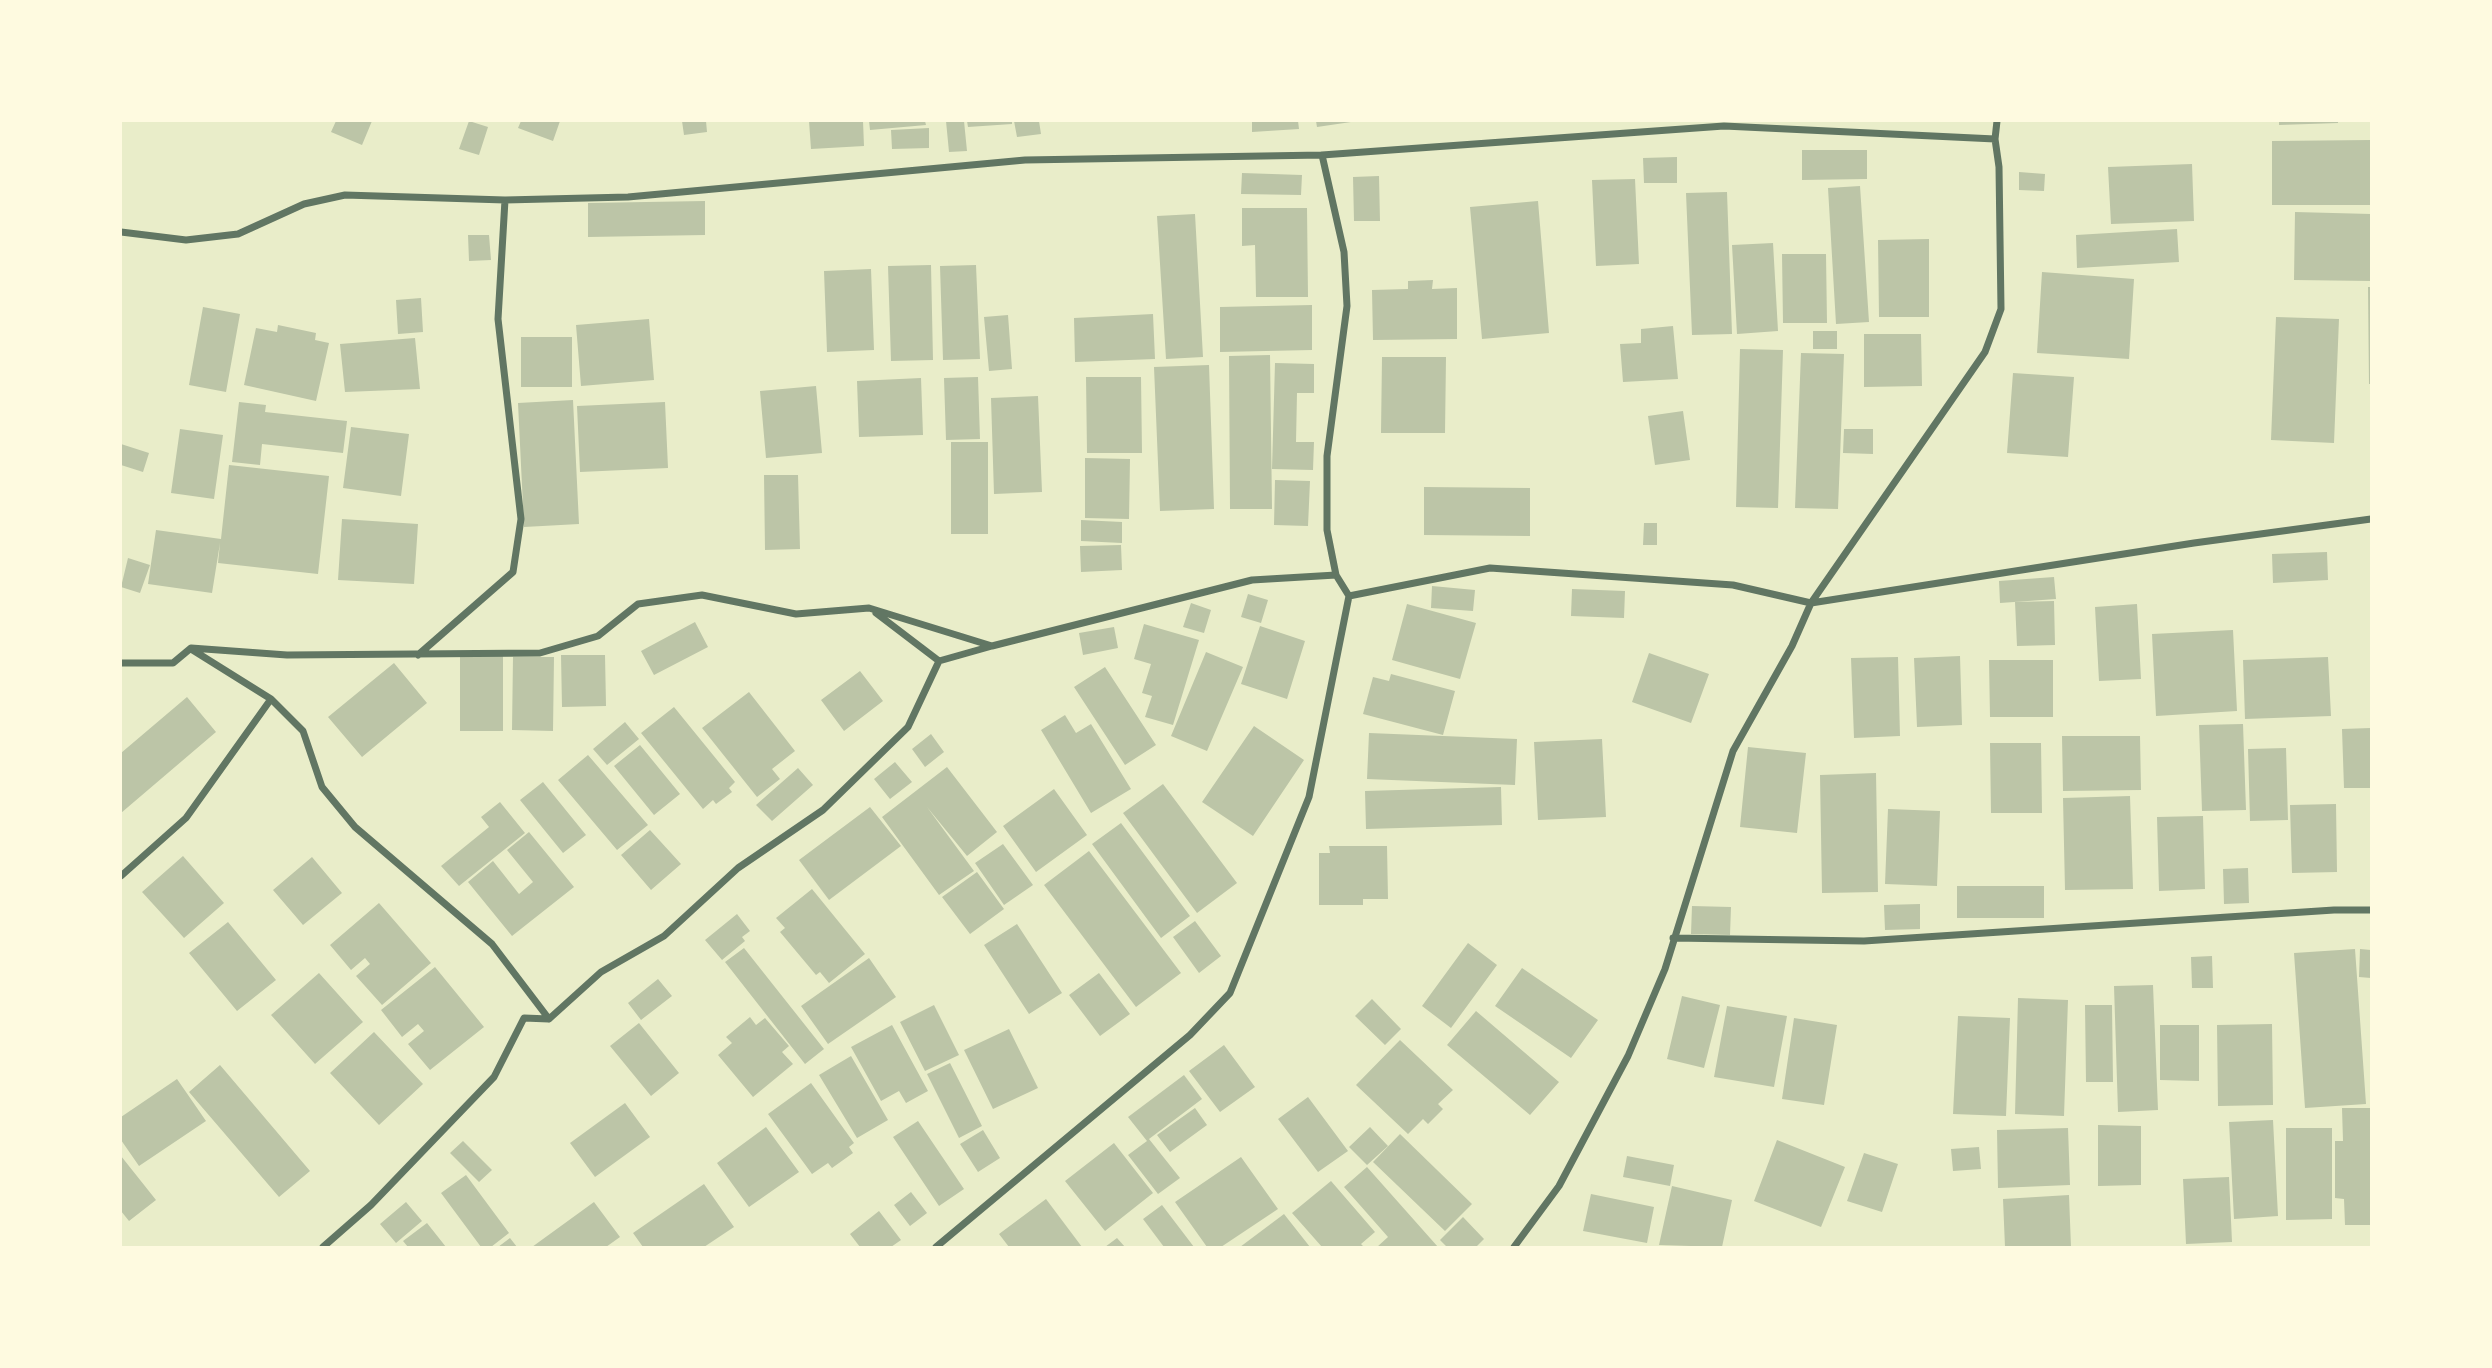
<!DOCTYPE html>
<html>
<head>
<meta charset="utf-8">
<style>
  body { margin:0 }
  #map { position:relative; width:2492px; height:1368px; overflow:hidden; background:#e9edc9; font-family:"Noto Sans",sans-serif }
  canvas { display:block }
  .frame { position:absolute; inset:0; border:122px solid #fefae0; pointer-events:none }
</style>
</head>
<body>
<div id="map">
<canvas width="2492" height="1368"></canvas>
<div class="frame"></div>
</div>
<script>
const c = document.querySelector('canvas').getContext('2d');
c.lineJoin = 'round';
function fill(path, color) { c.fillStyle = color; c.fill(path, 'evenodd'); }
function stroke(path, color, width, dash) { c.strokeStyle = color; c.lineWidth = width; c.lineCap = dash ? 'butt' : 'round'; c.setLineDash(dash || []); c.stroke(path); }
const building = new Path2D(`
  M336 121H372L362 145 331 132Z
  M469 121 488 127 479 155 459 149Z
  M521 121H560L553 141 518 128Z
  M682 121H706L707 132 684 135Z
  M809 121H863L864 146 811 149Z
  M869 121H925L926 125 870 130Z
  M946 121H964L967 151 949 152Z
  M967 121H1012V124L968 127Z
  M1014 121H1039L1041 134 1017 137Z
  M1252 121H1298L1299 129 1252 132Z
  M1316 121H1350L1351 122 1317 127Z
  M2279 121H2338V123L2279 125Z
  M929 128V148L892 149 891 130Z
  M2371 140V205H2272V141Z
  M1802 150H1867V179L1802 180Z
  M1677 157V183H1644L1643 158Z
  M2192 164 2194 221 2111 224 2108 167Z
  M2019 172 2045 174 2044 191 2019 190Z
  M1242 173 1302 175 1301 195 1241 194Z
  M1379 176 1380 221H1354L1353 177Z
  M1635 179 1639 264 1596 266 1592 180Z
  M1860 186 1869 322 1836 324 1828 188Z
  M1727 192 1732 334 1692 335 1686 193Z
  M705 201V235L588 237V203Z
  M1538 201 1549 333 1482 339 1470 207Z
  M1242 208H1307L1308 297H1256L1255 245 1242 246Z
  M2295 212 2371 214V281L2294 280Z
  M1195 214 1203 357 1166 359 1157 216Z
  M2177 229 2179 262 2077 268 2076 235Z
  M468 235H489L491 260 469 261Z
  M1929 239V317H1879L1878 240Z
  M1773 243 1778 331 1737 334 1732 245Z
  M1782 254H1826L1827 323H1783Z
  M931 265 933 360 891 361 888 266Z
  M976 265 980 359 943 360 940 266Z
  M871 269 874 350 827 352 824 271Z
  M2042 272 2134 279 2129 359 2037 353Z
  M1433 280 1432 289 1457 288V339L1373 340 1372 290 1408 289V281Z
  M2368 287H2371V384H2369Z
  M421 298 423 332 398 334 396 300Z
  M1312 305V350L1220 352V307Z
  M203 307 240 314 226 392 189 385Z
  M1153 314 1155 359 1075 362 1074 318Z
  M1008 315 1012 369 989 371 984 317Z
  M2276 317 2339 319 2334 443 2271 440Z
  M649 319 654 380 581 386 576 325Z
  M278 325 316 333 315 340 329 343 316 401 244 385 256 328 277 332Z
  M1673 326 1678 379 1623 382 1620 344 1641 343V329Z
  M1813 331H1837V349H1813Z
  M1864 334H1921L1922 386 1864 387Z
  M521 337H572V387H521Z
  M415 338 420 389 345 392 340 344Z
  M1740 349 1783 350 1778 508 1736 507Z
  M1801 353 1844 354 1838 509 1795 508Z
  M1270 355 1272 509H1230L1229 356Z
  M1382 357H1446L1445 433H1381Z
  M1275 363 1314 364V393H1297L1296 442H1314L1313 470 1272 469Z
  M1209 365 1214 509 1160 511 1154 367Z
  M2013 373 2074 377 2068 457 2007 453Z
  M978 377 980 439 946 440 944 378Z
  M1086 377H1141L1142 453H1087Z
  M921 378 923 435 859 437 857 381Z
  M816 386 822 453 766 458 760 391Z
  M1038 396 1042 492 994 494 991 398Z
  M573 400 579 524 524 527 518 403Z
  M239 402 266 405 265 412 347 421 343 453 262 444 260 465 232 462Z
  M665 402 668 468 580 472 577 406Z
  M1683 411 1690 460 1655 465 1648 416Z
  M351 427 409 434 401 496 343 488Z
  M180 429 223 435 214 499 171 493Z
  M1844 429H1873V454L1843 453Z
  M951 442H988V534H951Z
  M121 444 149 453 143 472 121 465Z
  M1085 458 1130 459 1129 519 1085 518Z
  M229 465 329 476 318 574 218 563 220 543 212 593 148 584 156 530 221 539Z
  M764 475H798L800 549 765 550Z
  M1275 480 1310 481 1308 526 1274 525Z
  M1424 487 1530 488V536L1424 535Z
  M342 519 418 524 414 584 338 580Z
  M1081 520 1122 522V543L1081 541Z
  M1644 523H1657V545H1643Z
  M1121 545 1122 570 1081 572 1080 546Z
  M2327 552 2328 580 2273 583 2272 554Z
  M128 558 150 565 140 593 121 587Z
  M2054 577 2056 599 2000 603 1999 581Z
  M1432 586 1475 590 1473 611 1431 608Z
  M1572 589 1625 591 1624 618 1571 616Z
  M1248 594 1268 600 1261 623 1241 617Z
  M2054 601 2055 645 2017 646 2015 602Z
  M1191 603 1211 610 1204 633 1183 627Z
  M1407 604 1476 623 1460 679 1392 660Z
  M2137 604 2141 679 2099 681 2095 607Z
  M695 622 708 647 654 675 641 651Z
  M1144 624 1199 640 1173 725 1145 717 1152 696 1142 693 1151 664 1134 659Z
  M1260 626 1305 641 1287 699 1241 684Z
  M1114 627 1118 648 1083 655 1079 633Z
  M2233 630 2237 711 2156 716 2152 634Z
  M1206 652 1243 667 1207 751 1171 736Z
  M1649 653 1709 674 1691 723 1632 702Z
  M561 655H605L606 706 562 707Z
  M460 656H503V731H460Z
  M1960 656 1962 725 1917 727 1914 658Z
  M513 657H554L553 731 512 730Z
  M1898 657 1900 736 1854 738 1851 658Z
  M2328 657 2331 716 2245 719 2243 660Z
  M1989 660H2053V717H1990Z
  M394 663 427 703 362 757 328 717Z
  M1105 667 1156 745 1125 765 1074 687Z
  M860 671 883 701 844 731 821 700Z
  M1391 674 1455 691 1443 735 1363 714 1373 677 1389 681Z
  M749 692 795 751 772 769 780 779 757 797 702 728Z
  M187 697 216 732 121 813V753Z
  M674 707 735 782 729 788 732 792 716 804 713 800 703 809 641 733Z
  M1065 715 1076 733 1091 724 1131 789 1091 813 1041 730Z
  M625 722 639 739 607 765 593 749Z
  M2243 724 2246 810 2202 811 2199 725Z
  M1254 726 1304 760 1253 836 1202 802Z
  M2371 728V788H2344L2342 729Z
  M1369 733 1517 739 1515 785 1367 779Z
  M931 734 944 752 925 767 912 749Z
  M2062 736H2140L2141 790 2063 791Z
  M1602 739 1606 817 1538 820 1534 742Z
  M1990 743H2041L2042 813H1991Z
  M640 745 680 794 654 815 614 766Z
  M1748 747 1806 753 1797 833 1740 827Z
  M2286 748 2288 820 2250 821 2248 749Z
  M588 755 648 825 617 850 558 780Z
  M895 762 912 782 890 799 874 779Z
  M947 767 997 832 967 856 927 807 974 871 939 895 882 817Z
  M798 768 813 785 772 821 756 805Z
  M1876 773 1878 892 1822 893 1820 775Z
  M543 782 586 835 563 853 520 800Z
  M1163 784 1237 883 1197 913 1123 813Z
  M1501 787 1502 825 1366 829 1365 791Z
  M1054 789 1087 835 1036 872 1003 826Z
  M2130 796 2133 889 2065 890 2063 798Z
  M500 802 525 833 459 886 441 866 489 827 481 817Z
  M2336 804 2337 872 2292 873 2290 805Z
  M870 807 901 846 829 900 799 860Z
  M1888 809 1940 811 1937 886 1885 884Z
  M2203 816 2205 889 2159 891 2157 817Z
  M1121 823 1190 916 1161 938 1092 844Z
  M650 830 681 864 651 890 621 855Z
  M529 832 574 887 512 936 468 882 493 861 519 894 533 882 507 850Z
  M1003 844 1033 885 1004 905 975 863Z
  M1329 846H1387L1388 899H1363V905H1319V853H1330Z
  M1089 851 1181 973 1136 1007 1044 885Z
  M183 856 224 903 184 938 142 892Z
  M312 857 342 893 303 925 273 890Z
  M2248 868 2249 903 2224 904 2223 869Z
  M977 872 1004 909 970 934 942 897Z
  M1957 886H2044V918H1957Z
  M812 889 865 954 829 983 820 972 816 975 780 932 785 928 776 918Z
  M379 903 431 963 382 1005 356 976 370 964 365 958 351 970 330 945Z
  M1920 904V929L1885 930 1884 905Z
  M1692 906 1731 907 1730 935 1691 934Z
  M737 914 750 931 742 937 745 941 722 960 705 940Z
  M1195 921 1221 956 1199 973 1173 937Z
  M228 922 276 980 237 1011 189 953Z
  M1017 924 1062 993 1029 1014 984 945Z
  M1468 943 1497 965 1451 1028 1422 1006Z
  M744 948 824 1049 805 1064 725 962Z
  M2355 949 2366 1104 2305 1108 2294 953Z
  M2360 949 2371 950V978L2359 977Z
  M2212 956 2213 988H2192L2191 957Z
  M869 958 896 997 828 1044 801 1006Z
  M435 967 484 1027 430 1070 408 1044 424 1031 418 1024 402 1037 381 1010Z
  M1522 968 1598 1020 1571 1058 1495 1006Z
  M319 973 363 1022 315 1064 271 1015Z
  M1099 973 1130 1014 1100 1036 1069 995Z
  M658 979 672 996 641 1020 628 1003Z
  M2153 985 2158 1110 2118 1112 2114 986Z
  M1682 996 1720 1005 1704 1068 1667 1059Z
  M2018 998 2068 1000 2064 1116 2015 1114Z
  M1372 999 1401 1029 1385 1045 1355 1016Z
  M934 1005 959 1055 925 1071 900 1022Z
  M2085 1005H2112L2113 1082H2086Z
  M1727 1006 1787 1016 1774 1087 1714 1077Z
  M1476 1011 1559 1082 1530 1115 1447 1045Z
  M1958 1016 2010 1018 2006 1116 1953 1114Z
  M750 1017 756 1025 765 1018 789 1046 782 1052 793 1064 753 1097 718 1055 732 1043 726 1037Z
  M1794 1018 1837 1025 1824 1105 1782 1099Z
  M639 1023 679 1073 651 1096 610 1046Z
  M2272 1024 2273 1105 2218 1106 2217 1025Z
  M892 1025 928 1091 906 1103 899 1091 881 1101 851 1047Z
  M2160 1025H2199V1081L2160 1080Z
  M1009 1029 1038 1088 993 1109 964 1050Z
  M374 1032 423 1084 379 1125 330 1073Z
  M1400 1040 1453 1090 1438 1104 1443 1109 1428 1124 1423 1119 1408 1134 1356 1085Z
  M1224 1045 1255 1087 1220 1112 1189 1071Z
  M851 1056 888 1120 857 1138 819 1075Z
  M950 1063 982 1126 959 1138 927 1074Z
  M220 1065 310 1171 279 1197 189 1092Z
  M1184 1075 1202 1099 1149 1139 1180 1178 1158 1194 1128 1155 1147 1141 1128 1117Z
  M177 1079 206 1121 139 1166 121 1140V1117Z
  M811 1083 854 1143 849 1147 853 1153 832 1168 828 1163 812 1174 768 1114Z
  M1308 1097 1348 1151 1318 1172 1278 1119Z
  M625 1103 650 1137 595 1177 570 1143Z
  M1195 1108 1207 1125 1170 1152 1157 1135Z
  M2342 1108H2371V1225H2345L2344 1199 2335 1198V1141H2343Z
  M2273 1120 2278 1216 2234 1219 2229 1122Z
  M918 1121 964 1189 939 1206 893 1137Z
  M2098 1125 2141 1126V1185L2098 1186Z
  M766 1127 799 1172 749 1207 717 1163Z
  M1370 1127 1388 1146 1367 1165 1349 1147Z
  M2068 1128 2070 1185 1998 1188 1997 1130Z
  M2286 1128H2332V1219L2286 1220Z
  M983 1130 1000 1158 978 1172 960 1144Z
  M1400 1134 1472 1204 1445 1231 1373 1162Z
  M1777 1140 1845 1167 1821 1227 1754 1201Z
  M463 1141 492 1170 479 1182 450 1153Z
  M1114 1143 1153 1193 1105 1231 1065 1181Z
  M1979 1147 1981 1169 1953 1171 1951 1149Z
  M1864 1153 1898 1164 1882 1212 1847 1201Z
  M121 1156 156 1200 129 1221 121 1211Z
  M1627 1156 1674 1165 1670 1186 1623 1177Z
  M1241 1157 1278 1209 1221 1247H1207L1175 1202Z
  M1367 1167 1438 1247H1377L1388 1237 1344 1187Z
  M466 1175 509 1233 491 1247H481L441 1193Z
  M2229 1177 2232 1242 2186 1244 2183 1179Z
  M1331 1181 1375 1232 1361 1244 1364 1247H1322L1292 1213Z
  M704 1184 734 1227 704 1247H643L633 1233Z
  M1672 1186 1732 1200 1722 1247 1659 1245Z
  M911 1192 927 1213 910 1226 894 1205Z
  M1591 1194 1654 1207 1647 1243 1583 1231Z
  M2069 1195 2071 1247H2005L2003 1199Z
  M1046 1199 1082 1247H1009L999 1234Z
  M406 1202 422 1221 396 1243 380 1224Z
  M594 1202 620 1237 606 1247H532Z
  M1162 1205 1194 1247H1164L1143 1219Z
  M879 1211 901 1240 891 1247H860L850 1234Z
  M1284 1214 1310 1247H1240Z
  M1463 1217 1484 1239 1476 1247H1447L1440 1240Z
  M427 1223 446 1247H408L403 1241Z
  M510 1238 517 1247H498Z
  M1117 1238 1125 1247H1105Z`);
const minor = new Path2D(`
  M1322 155 1344 252 1347 306 1327 456V530L1336 575
  M121 232 186 240 238 234 304 204 345 195 505 200 628 197 1025 160 1322 155 1724 126 1995 139
  M191 649 271 699 303 731 322 787 355 827 492 944 549 1019 524 1018 494 1077 371 1205 323 1247
  M418 655 513 572 521 519 498 319 505 200
  M939 661 992 646
  M121 663H173L191 648 287 655 540 653 598 636 638 604 702 595 796 614 869 608 992 646 1252 580 1336 575 1349 596 1490 568 1733 585 1811 603 2194 543 2371 519
  M121 876 186 818 271 699
  M1673 938 1864 941 2334 910H2371
  M549 1019 601 972 664 936 738 868 823 810 908 727 939 661 876 613
  M936 1247 1190 1035 1230 993 1309 797 1349 596
  M1514 1247 1559 1186 1628 1056 1665 969 1733 751 1792 646 1811 603 1985 352 2001 309 1999 167 1995 139 1997 121`);
fill(building, '#bcc5a7');
stroke(minor, '#617663', 7);
</script>
</body>
</html>
